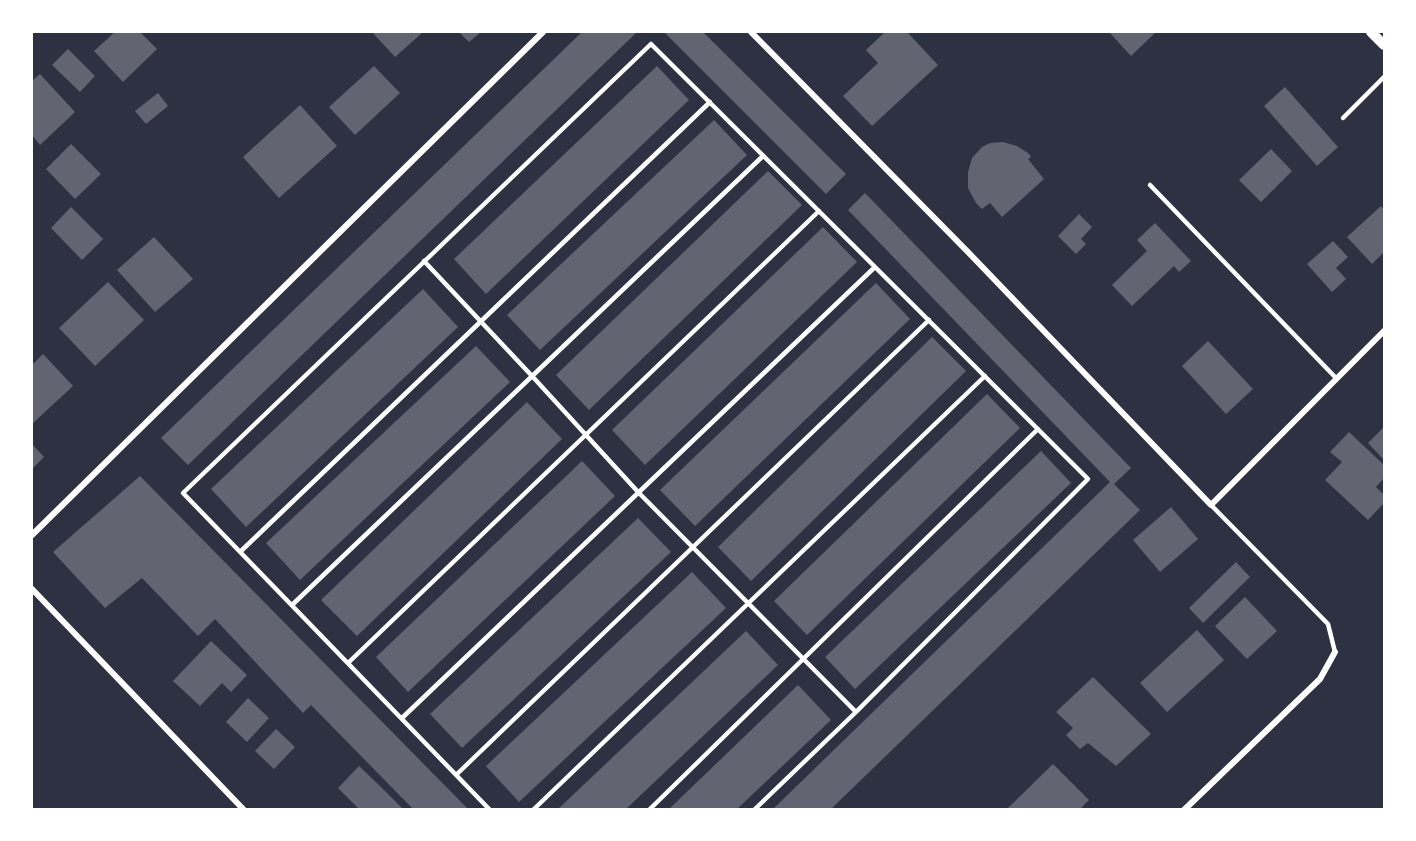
<!DOCTYPE html>
<html>
<head>
<meta charset="utf-8">
<style>
  body { margin:0 }
  #map { position:relative; width:1416px; height:841px; overflow:hidden; background:#2d3142; font-family:Overpass,sans-serif }
  canvas { display:block }
  .frame { position:absolute; inset:0; border:33px solid #fff; pointer-events:none }
</style>
</head>
<body>
<div id="map">
<canvas width="1416" height="841"></canvas>
<div class="frame"></div>
</div>
<script>
const c = document.querySelector('canvas').getContext('2d');
c.lineJoin = 'round';
function fill(path, color) { c.fillStyle = color; c.fill(path, 'evenodd'); }
function stroke(path, color, width, dash) { c.strokeStyle = color; c.lineWidth = width; c.lineCap = dash ? 'butt' : 'round'; c.setLineDash(dash || []); c.stroke(path); }
const building = new Path2D(`
  M115 32H140L157 49 123 82 94 51Z
  M372 32H420L422 33 395 57Z
  M459 32H481L469 42Z
  M582 32H637L188 465 161 438Z
  M664 32H703L846 174 826 194Z
  M885 32H907L938 65 872 126 843 96 878 63 866 50Z
  M1109 32H1156L1131 56Z
  M68 49 95 76 80 92 52 65Z
  M374 66 400 93 355 135 329 107Z
  M657 66 689 100 486 294 454 259Z
  M40 74 75 112 40 145 32 135V81Z
  M1285 87 1338 147 1317 166 1264 106Z
  M158 93 168 106 146 124 135 111Z
  M300 105 337 146 279 198 243 157Z
  M714 120 747 155 540 350 507 315Z
  M1003 142 1017 146 1028 153 1031 157 1028 159 1044 179 1002 217 990 203 982 209 976 203 968 188V172L972 158 982 147 990 143Z
  M71 144 101 174 75 199 46 169Z
  M1271 149 1292 171 1261 202 1239 180Z
  M768 171 802 205 589 410 556 375Z
  M865 193 1131 468 1114 484 1140 510 830 810H772L1110 482 848 210Z
  M1381 206 1384 210V252L1372 264 1347 237Z
  M71 207 103 239 82 260 51 228Z
  M1079 214 1092 227 1081 239 1086 244 1076 254 1058 236Z
  M1155 223 1191 261 1179 272 1174 266 1132 306 1112 285 1147 251 1137 240Z
  M823 227 857 262 645 465 612 430Z
  M154 237 193 279 155 312 117 270Z
  M1333 241 1348 257 1336 268 1346 279 1332 292 1307 264Z
  M108 282 144 320 95 366 59 328Z
  M876 283 910 319 695 526 660 490Z
  M423 289 458 327 246 527 211 489Z
  M932 337 966 371 751 581 718 547Z
  M1208 341 1253 389 1226 414 1182 366Z
  M476 346 510 382 300 580 266 543Z
  M43 354 73 386 32 424V365Z
  M987 394 1020 428 807 635 774 601Z
  M527 402 562 439 357 636 321 600Z
  M1384 427V460L1368 443Z
  M1349 432 1384 465V478L1376 487 1384 495V503L1368 520 1325 480 1342 462 1330 452Z
  M32 444 44 457 32 469Z
  M1041 451 1071 483 855 689 825 657Z
  M582 461 615 496 408 692 376 657Z
  M140 476 469 810H414L311 705 303 713 215 619 198 636 142 578 105 608 53 552Z
  M1171 507 1198 539 1160 572 1133 540Z
  M638 518 671 552 462 748 430 714Z
  M1236 562 1250 577 1203 623 1189 608Z
  M692 572 726 608 519 802 486 766Z
  M1245 597 1277 631 1247 659 1215 626Z
  M1197 630 1224 660 1167 712 1140 683Z
  M746 631 778 665 625 810H557Z
  M211 641 247 675 231 692 222 683 200 706 173 681Z
  M1093 677 1151 734 1116 766 1088 743 1080 749 1066 735 1073 728 1056 712Z
  M798 685 831 720 736 810H668Z
  M248 698 269 718 247 742 226 722Z
  M276 729 295 747 274 769 255 751Z
  M1053 764 1089 800 1079 810H1010L1008 808Z
  M359 766 381 787 404 810H360L338 788Z`);
const service = new Path2D(`
  M1343 118 1384 77
  M1150 185 1336 378
  M424 261 532 376 639 493 856 712
  M1211 505 1328 624 1335 652
  M240 552 710 102
  M292 605 763 156
  M348 663 819 211
  M402 718 875 267
  M456 775 929 320
  M490 810 183 493 651 44 1088 479 856 712 754 810
  M533 810 985 376
  M649 810 1038 429`);
const minor = new Path2D(`
  M751 32 967 251 1211 505 1384 331
  M32 535 543 32
  M32 589 244 810
  M1184 810 1320 679 1335 652`);
const tertiary = new Path2D(`
  M1371 32 1384 45`);
fill(building, '#626471');
stroke(service, '#fff', 4.5);
stroke(minor, '#fff', 6);
stroke(tertiary, '#fff', 10);
</script>
</body>
</html>
